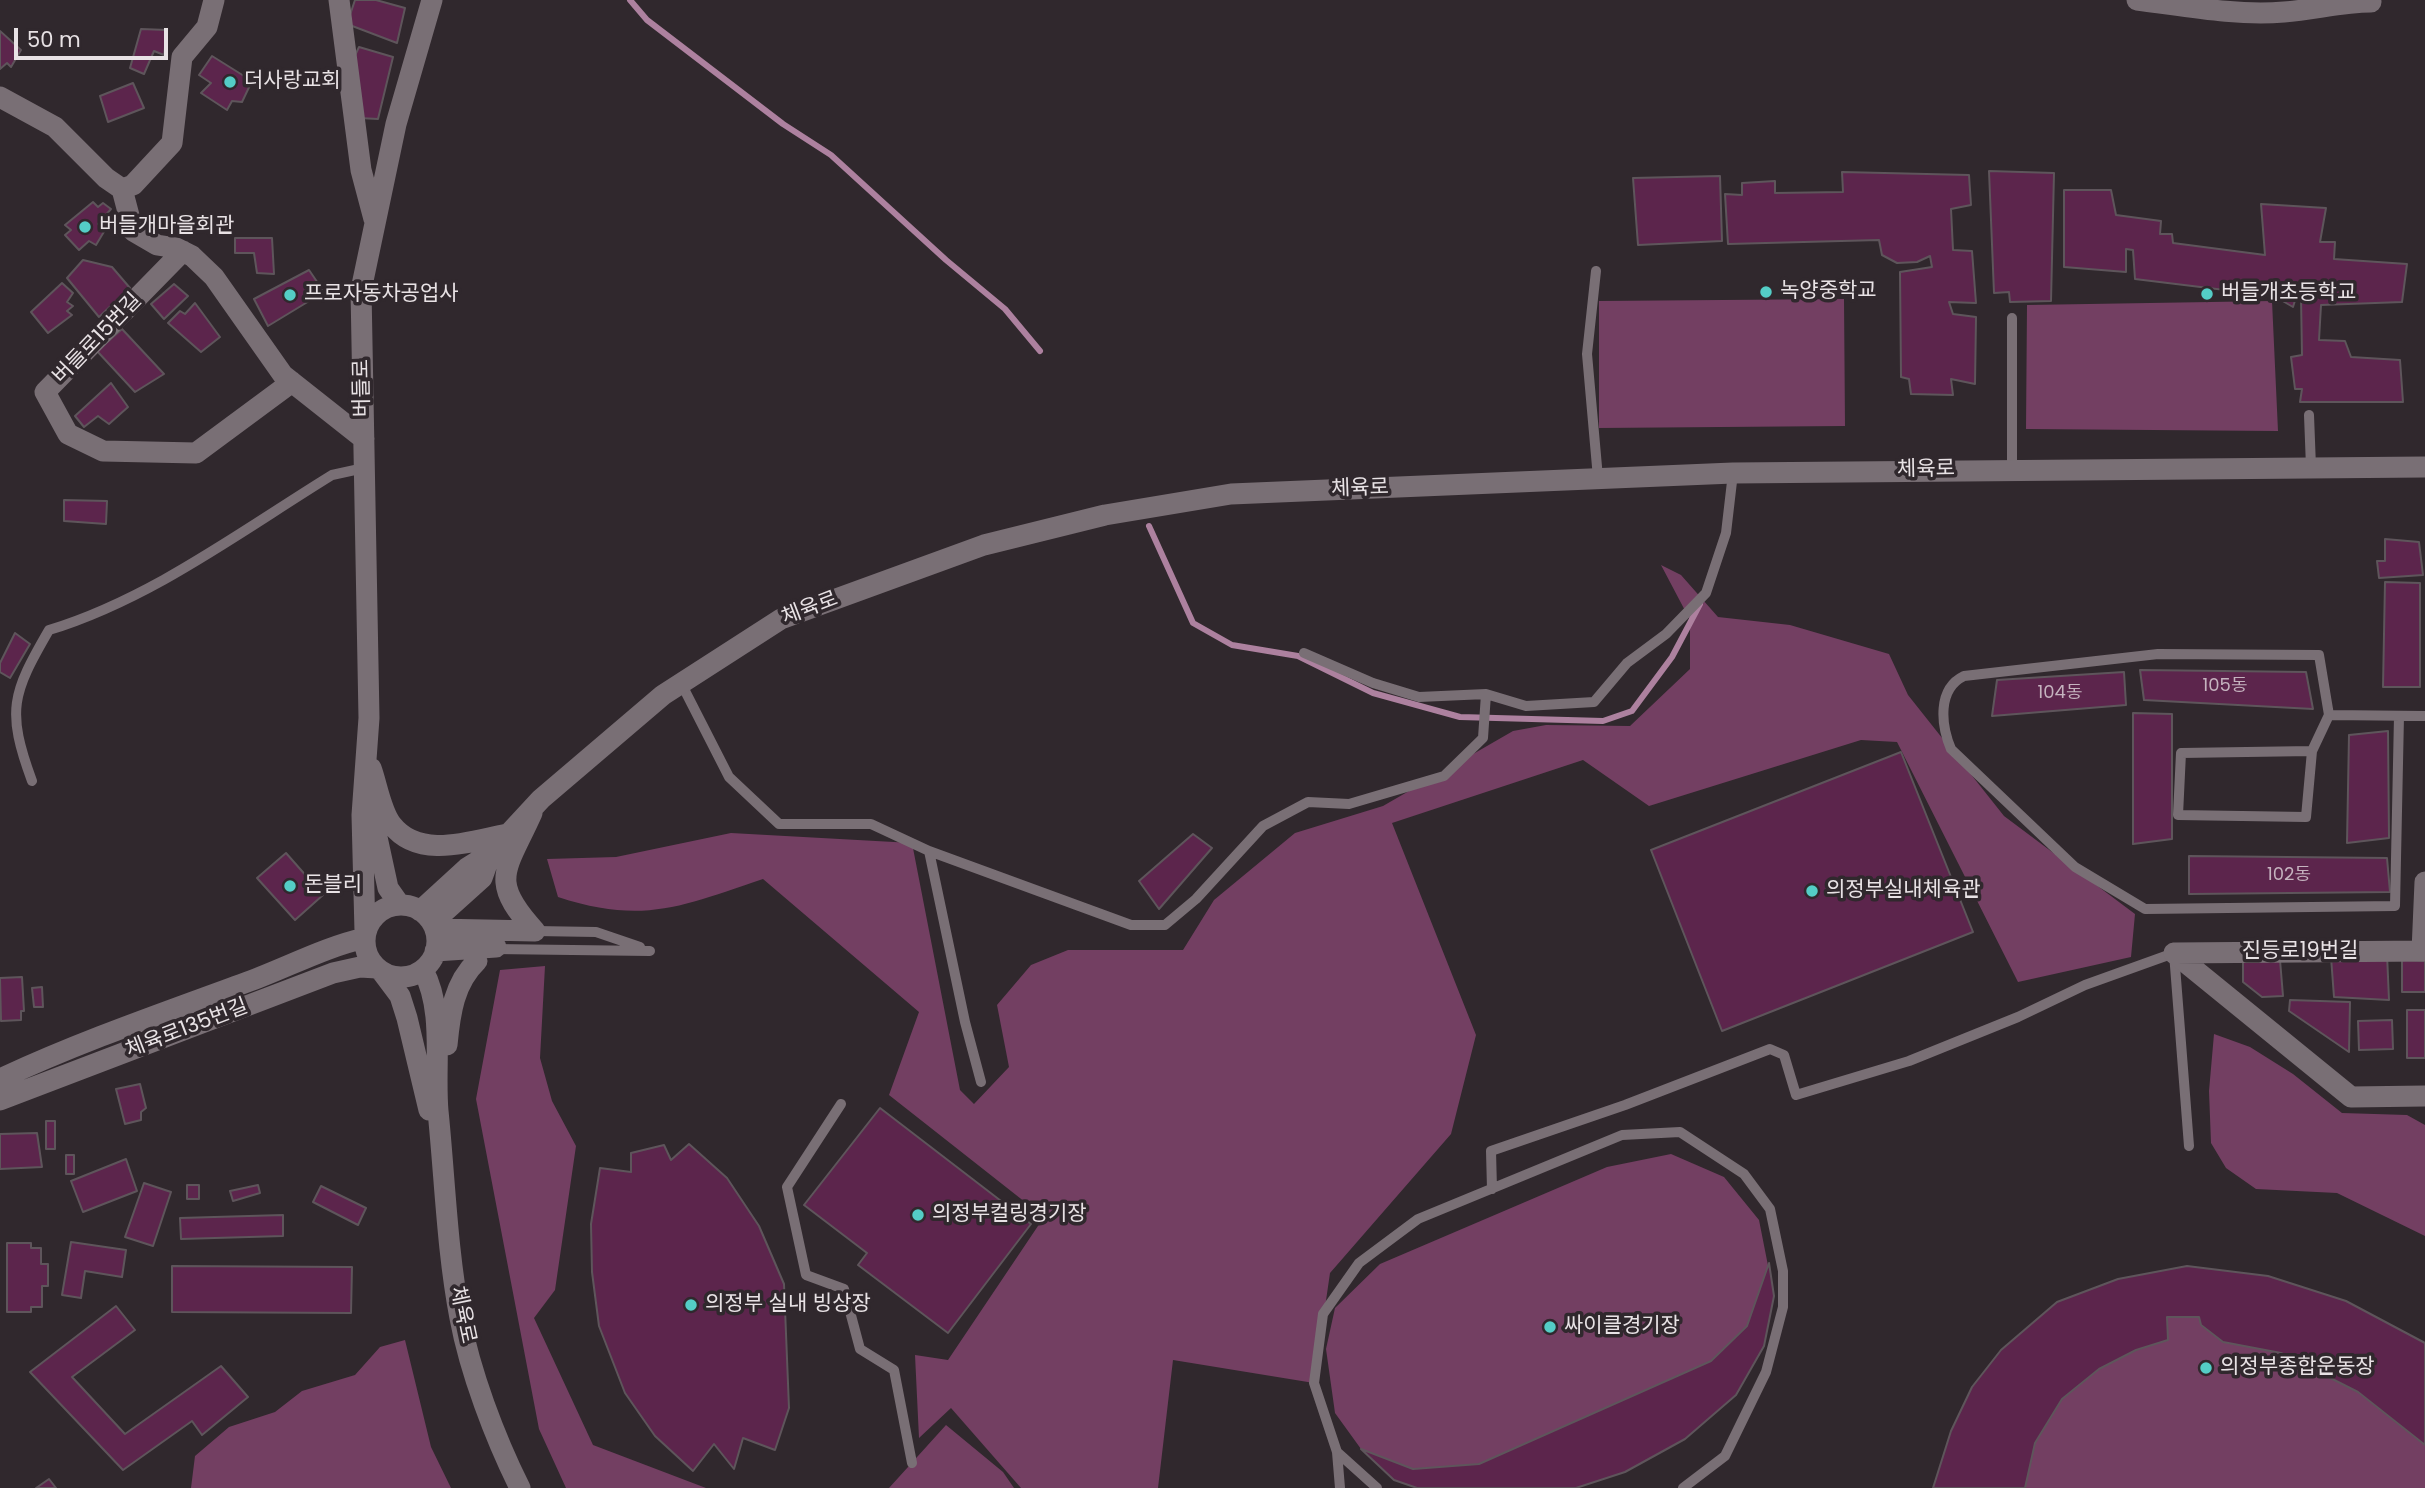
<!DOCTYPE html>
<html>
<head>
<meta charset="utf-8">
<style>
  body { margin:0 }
  #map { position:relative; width:2425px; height:1488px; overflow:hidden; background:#30282d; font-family:Poppins,sans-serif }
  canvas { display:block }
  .scale { position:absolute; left:14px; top:28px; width:154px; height:32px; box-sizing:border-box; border:4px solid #e8e2e5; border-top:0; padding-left:9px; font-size:21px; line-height:24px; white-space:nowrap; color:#e8e2e5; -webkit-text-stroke:5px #30282d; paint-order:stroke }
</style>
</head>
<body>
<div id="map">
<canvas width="2425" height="1488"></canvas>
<div class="scale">50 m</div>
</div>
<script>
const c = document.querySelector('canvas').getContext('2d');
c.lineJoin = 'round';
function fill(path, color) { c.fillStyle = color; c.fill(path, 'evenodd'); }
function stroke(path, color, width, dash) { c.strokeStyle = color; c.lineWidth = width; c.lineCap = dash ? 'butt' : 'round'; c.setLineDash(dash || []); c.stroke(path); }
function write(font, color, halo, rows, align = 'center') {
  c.font = font + ' Poppins,"Noto Sans KR",sans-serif'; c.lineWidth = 7; c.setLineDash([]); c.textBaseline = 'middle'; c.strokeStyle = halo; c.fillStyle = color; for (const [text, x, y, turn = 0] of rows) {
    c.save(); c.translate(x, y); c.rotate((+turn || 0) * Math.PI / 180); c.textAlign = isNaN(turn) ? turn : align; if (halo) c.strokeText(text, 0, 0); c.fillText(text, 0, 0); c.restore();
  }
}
const green = new Path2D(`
  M1844 299 1845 426 1599 428V301Z
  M2272 301 2278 431 2026 429 2027 305Z
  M1661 565 1681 575 1718 617 1790 625 1889 654 1908 695 2004 816 2135 914 2131 957 2018 982 1897 742 1861 740 1649 806 1583 760 1392 823 1476 1035 1451 1134 1330 1273 1314 1383 1173 1360 1158 1488H1021L951 1408 919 1438 915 1355 948 1360 1044 1217 889 1095 919 1012 763 879C682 906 644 925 558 897L547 859 616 857 731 833 912 843 960 1090 974 1104 1009 1067 997 1005 1031 965 1068 950H1183L1214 900 1295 833 1383 806 1513 731 1546 725 1630 726 1690 669V620Z
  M545 966 540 1058 552 1101 576 1146 555 1290 534 1318 593 1445 706 1488H566L539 1429 476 1099 500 970Z
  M2214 1034 2250 1047 2293 1074 2342 1113 2407 1115 2425 1125V1236L2337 1193 2256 1189 2226 1168 2211 1143 2209 1091Z
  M1671 1154 1724 1177 1759 1220 1774 1296 1764 1346 1736 1395 1685 1439 1625 1472 1576 1488H1417L1394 1480 1361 1449 1335 1413 1326 1349 1335 1308 1380 1264 1607 1167Z
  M2187 1266 2268 1276 2346 1301 2425 1343V1488H1933L1951 1431 1972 1387 2001 1350 2057 1302 2118 1279Z
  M405 1340 431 1447 451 1488H191L195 1456 229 1427 275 1412 302 1391 355 1375 380 1347Z
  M946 1425 1003 1472 1014 1488H889Z`);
const stream = new Path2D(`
  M630 0 647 20 783 124 831 155 946 260 1005 309 1040 351
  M1149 526 1193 623 1232 645 1298 656 1373 693 1460 717 1603 721 1632 711 1672 657 1700 604`);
const building = new Path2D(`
  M355 0H376L405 8 397 43 347 24Z
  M141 29 167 30 164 55 154 51 144 74 130 68Z
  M0 31 21 50 11 67 7 63 0 69Z
  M359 47 393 57 378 119 359 118 352 62Z
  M212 56 252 81 242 102 232 101 227 110 201 93 211 83 199 75Z
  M133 83 144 108 108 122 100 96Z
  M1989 171 2054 173 2051 301 2010 302 2009 292 1994 293Z
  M1842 172 1969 175 1971 205 1951 209 1953 250 1972 251 1976 303 1949 302 1953 314 1976 317 1975 384 1951 379 1953 395 1911 394 1909 379 1901 377 1900 272 1932 267 1930 256 1917 262 1897 263 1882 255 1879 240 1728 244 1725 194 1742 195V183L1775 181V193L1843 192Z
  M1720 176 1722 241 1638 245 1633 178Z
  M2064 190H2111L2116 215 2161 221 2160 234H2172L2173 243 2265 255 2261 204 2326 208 2320 242H2335L2334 259 2407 264 2402 302 2321 305 2319 340 2345 341 2351 357 2400 360 2403 402H2300L2302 389H2295L2291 357 2302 355 2301 297 2297 294 2293 307 2274 296 2135 279 2133 250 2126 249V272L2064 267Z
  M93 202 98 207 103 203 111 209 98 224 105 230 96 245 89 241 79 250 65 235 71 230 65 225Z
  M235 238H272L274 274 257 273 254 253H235Z
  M83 260 112 267 130 288 99 317 67 278Z
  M309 270 324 292 268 326 254 299Z
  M62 283 73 293 67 302 73 306 67 311 72 315 48 333 31 312Z
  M174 284 188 296 164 319 151 304Z
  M195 303 220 337 201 352 168 323 180 311 185 314Z
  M122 329 164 374 135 392 97 351Z
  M111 383 128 407 109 424 98 416 84 427 75 416Z
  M64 500 107 501 106 524 64 521Z
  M2385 539 2419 542 2423 575 2379 578 2377 561H2385Z
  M2385 582 2420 583V687H2383Z
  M15 633 30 644 10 678 0 672V663Z
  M2140 670 2306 672 2313 709 2144 700Z
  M2124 672 2126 705 1992 716 1997 680Z
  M2133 713 2172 714V839L2133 844Z
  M2388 731 2389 838 2347 843 2349 735Z
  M1901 752 1973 932 1722 1031 1651 850Z
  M1193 834 1212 848 1159 909 1139 881Z
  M286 853 323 895 295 920 257 878Z
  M2189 856 2387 858 2390 892 2189 894Z
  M2387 954 2389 1000 2334 997 2331 957Z
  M2280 960 2283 996 2262 997 2243 982V961Z
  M2402 960 2425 961V992H2402Z
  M22 977 24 1011H21V1020L1 1021 0 978Z
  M42 987 43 1007H34L32 988Z
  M2290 1000 2350 1002 2349 1052 2289 1011Z
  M2407 1010H2425V1058H2407Z
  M2392 1020 2393 1049 2359 1050 2358 1021Z
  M140 1084 146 1108 141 1112V1120L125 1124 116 1089Z
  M880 1108 1031 1224 948 1333 858 1265 867 1253 804 1205Z
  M46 1121H55V1149H46Z
  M37 1133 42 1167 0 1169V1134Z
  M689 1144 727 1178 759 1226 784 1284 789 1408 775 1450 743 1438 734 1469 714 1444 693 1471 655 1436 625 1393 599 1326 592 1272 591 1224 600 1168 631 1172V1153L664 1145 671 1160Z
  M66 1155H74V1174H66Z
  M126 1159 137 1191 83 1212 71 1181Z
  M144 1183 171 1192 153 1246 125 1237Z
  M187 1185H199V1199H187Z
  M258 1185 260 1193 233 1201 230 1191Z
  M321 1186 366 1208 358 1225 313 1202Z
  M283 1215V1236L181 1239 180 1218Z
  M71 1242 126 1250 122 1277 85 1271 81 1298 62 1295Z
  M7 1243H31V1248H41V1264H48V1286H42V1307H31V1312H7Z
  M1769 1263 1774 1296 1764 1346 1736 1395 1685 1439 1625 1472 1576 1488H1417L1394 1480 1361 1449 1413 1469 1479 1464 1711 1361 1747 1326Z
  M172 1266 352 1267 351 1313 172 1312Z
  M2187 1266 2268 1276 2346 1301 2425 1343V1445L2358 1392 2281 1353 2223 1342 2201 1325 2199 1317H2167L2168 1340 2136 1350 2099 1369 2062 1399 2035 1443 2025 1488H1933L1951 1431 1972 1387 2001 1350 2057 1302 2118 1279Z
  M116 1306 135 1330 72 1377 125 1434 221 1366 248 1397 202 1435 192 1421 123 1470 30 1372Z
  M49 1479 56 1488H36Z`);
const service = new Path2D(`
  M1596 271 1587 354 1598 478
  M2309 415 2311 467
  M2012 469V318
  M1304 653 1373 683 1419 697 1486 694 1526 706 1594 702 1627 663 1666 634 1706 593 1726 533 1733 473
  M681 683 729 777 779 824H871L929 851 965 1022 981 1082
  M2399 716 2395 906 2145 909 2075 867 1951 749C1941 725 1937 689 1964 676L2158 654 2319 655 2329 715 2425 716
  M2312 751 2306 817 2178 815 2181 753Z
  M2312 751 2329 715
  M32 781C6 710 12 694 49 630 151 599 241 531 332 475L364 468
  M929 851 1131 925H1165L1196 899 1263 826 1308 802 1349 804 1444 776 1483 738 1486 694
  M535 931 596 932 640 947
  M494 949 650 951
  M841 1104 787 1187 806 1275 844 1289 860 1349 894 1370 912 1463
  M1492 1189 1491 1151 1625 1105 1770 1049 1784 1055 1796 1095 1909 1061 2018 1017 2085 985 2174 953 2189 1146
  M1337 1452 1377 1488
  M1340 1488 1337 1452 1314 1383 1323 1314 1359 1263 1418 1219 1622 1135 1680 1132 1744 1174 1770 1209 1783 1271V1307L1766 1372 1725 1456 1683 1488`);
const minor = new Path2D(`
  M339 0 361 170 374 219
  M2137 0C2185 6 2235 16 2284 12 2314 10 2341 2 2371 2
  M0 97 55 127 106 178 122 189 133 231 157 245 176 248 192 256 214 277 283 375 364 439
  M122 189 133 185 172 143 182 57 207 27 214 0
  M183 251 45 392 68 434 103 451 196 453 292 382
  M371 768C377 784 381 812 392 825 419 860 471 841 507 834
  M370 805 388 888 400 905
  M532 813C506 871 488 880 535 931
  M365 941a36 36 0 1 1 72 0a36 36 0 1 1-72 0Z
  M420 911 467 868 491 853
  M432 923 482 878 491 853 541 799 663 695 781 619 984 545 1105 515 1231 494 1733 473 2425 467
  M435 929 535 931
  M365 932 362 815 369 718 361 290 396 124 432 0
  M435 951 496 947
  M2422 951 2425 882
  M2174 953 2351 1097 2425 1096
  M2174 953 2425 951
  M423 970C445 1011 434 1066 438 1111 445 1180 447 1250 460 1318 470 1372 495 1438 520 1488
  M382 972 400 996 407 1018 429 1110
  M447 1045C450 1013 454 983 477 961
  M0 1079C81 1041 166 1012 250 981 288 967 325 947 365 938
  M0 1100 333 973 360 967 377 968`);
const markers = [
  [230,82,7,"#54cdc6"],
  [85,227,7,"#54cdc6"],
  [1766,292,7,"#54cdc6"],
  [2207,294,7,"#54cdc6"],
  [290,295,7,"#54cdc6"],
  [290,886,7,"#54cdc6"],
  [1812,891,7,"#54cdc6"],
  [918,1215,7,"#54cdc6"],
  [691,1305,7,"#54cdc6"],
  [1550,1327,7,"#54cdc6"],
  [2206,1368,7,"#54cdc6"]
];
const numberNames = [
  ["105동",2225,686],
  ["104동",2060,693],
  ["102동",2289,875]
];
const poiNames = [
  ["더사랑교회",244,82],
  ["버들개마을회관",99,227],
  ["녹양중학교",1780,292],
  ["버들개초등학교",2221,294],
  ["프로자동차공업사",304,295],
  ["돈블리",304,886],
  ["의정부실내체육관",1826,891],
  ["의정부컬링경기장",932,1215],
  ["의정부 실내 빙상장",705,1305],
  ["싸이클경기장",1564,1327],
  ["의정부종합운동장",2220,1368]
];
const streetNames = [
  ["버들로15번길",98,339,-46],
  ["버들로",363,388,-91],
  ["체육로",1926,470,-1],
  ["체육로",1360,489,-2],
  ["체육로",810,609,-21],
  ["진등로19번길",2300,952],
  ["체육로135번길",187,1029,-21],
  ["체육로",462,1315,78]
];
fill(green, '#733f62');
stroke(stream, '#ad819f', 6);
fill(building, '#5c254c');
stroke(building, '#5e555b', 2);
stroke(service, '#796f75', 10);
stroke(minor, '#796f75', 21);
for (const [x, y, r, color] of markers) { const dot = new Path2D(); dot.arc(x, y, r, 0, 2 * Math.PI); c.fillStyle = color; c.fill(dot); stroke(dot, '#30282d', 2.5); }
write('18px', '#c5b3bf', null, numberNames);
write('21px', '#e8e2e5', '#30282d', poiNames, 'left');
write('21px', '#e8e2e5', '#30282d', streetNames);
</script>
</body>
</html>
